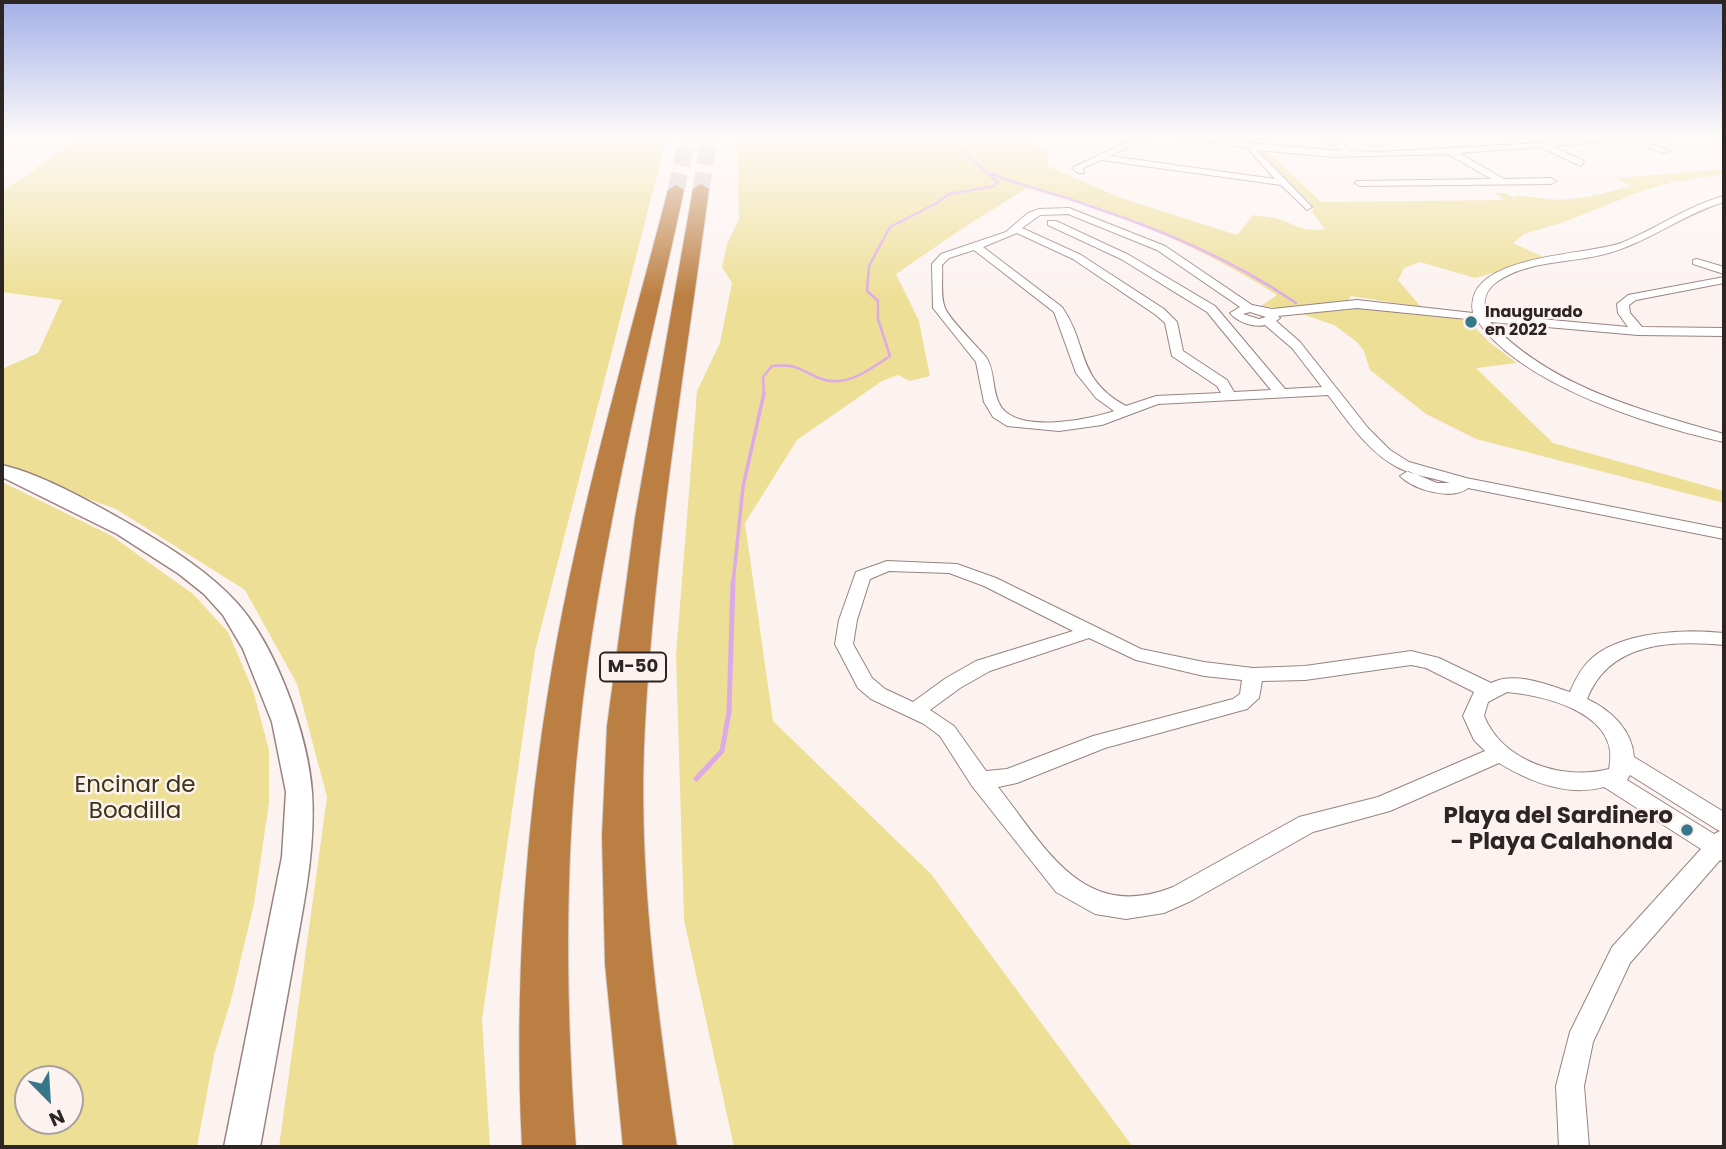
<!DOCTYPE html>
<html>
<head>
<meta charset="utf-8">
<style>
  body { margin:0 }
  #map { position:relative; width:1726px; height:1149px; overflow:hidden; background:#fcf3f1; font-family:Poppins,sans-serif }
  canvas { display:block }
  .frame { position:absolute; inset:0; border:4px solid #2d2523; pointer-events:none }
  .north { position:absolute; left:14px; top:1065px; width:70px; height:70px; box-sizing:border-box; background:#fcf3f1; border:2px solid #a9a19f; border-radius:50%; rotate:156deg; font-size:19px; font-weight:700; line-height:28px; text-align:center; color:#2d2523 }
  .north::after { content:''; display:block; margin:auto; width:24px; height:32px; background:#367789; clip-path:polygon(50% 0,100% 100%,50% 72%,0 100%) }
</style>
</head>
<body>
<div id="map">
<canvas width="1726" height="1149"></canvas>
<div class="frame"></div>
<div class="north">N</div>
</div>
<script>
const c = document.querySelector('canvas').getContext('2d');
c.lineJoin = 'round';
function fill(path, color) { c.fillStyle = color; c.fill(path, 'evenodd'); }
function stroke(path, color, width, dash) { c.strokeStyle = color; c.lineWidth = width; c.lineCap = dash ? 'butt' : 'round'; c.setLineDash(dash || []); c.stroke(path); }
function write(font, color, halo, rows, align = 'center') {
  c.font = font + ' Poppins,sans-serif'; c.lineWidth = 5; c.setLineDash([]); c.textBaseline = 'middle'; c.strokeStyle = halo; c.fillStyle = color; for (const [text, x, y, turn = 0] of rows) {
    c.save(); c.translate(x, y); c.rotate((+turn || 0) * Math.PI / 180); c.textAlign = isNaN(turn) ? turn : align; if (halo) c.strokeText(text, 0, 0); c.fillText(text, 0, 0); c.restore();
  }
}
const green = new Path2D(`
  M81 136H667L535 651 482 1020 490 1147H279L327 797 297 684 245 590 116 509 2 468V369L38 353 62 300 2 292V192Z
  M737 136H1017L1048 151V166L1121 198 1237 235 1253 215C1262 217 1278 217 1287 222 1299 228 1310 232 1325 229L1312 212 1314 208 1310 202 1253 148 1267 150 1321 202 1504 200 1494 193H1505L1517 200 1513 196C1533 195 1549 201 1569 199 1589 198 1611 191 1630 186L1617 178 1724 169V174L1669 183 1642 191 1564 222 1524 234 1513 243 1546 258 1475 278 1420 262 1404 268 1398 280 1421 307 1351 296 1347 301 1281 308 1261 306 1277 295C1200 246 1116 211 1027 188L963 228 896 274 919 321 930 376 910 381 898 375 882 381 797 440 745 523 773 721 931 874 1133 1147H734L684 920 676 655 697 391 720 343 732 283 722 267 727 244 739 219Z
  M1360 308 1454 317 1472 324 1489 342 1517 363 1476 368 1553 443 1724 491V503L1476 439 1426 414 1370 370 1364 351 1357 342 1334 325 1302 314 1332 309Z
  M2 482 112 536 193 594 228 632 253 690 269 750V803L254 904 231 1000 214 1055 197 1147H2ZM28 1079H70V1121H28Z`);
const streamFar2 = new Path2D(`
  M992 174C1022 186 1053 193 1084 204 1159 229 1230 258 1296 303
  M764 394 763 377 772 366C800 364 797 369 819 378 845 389 869 370 890 356L878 319V301L867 291 869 266 890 227 937 203 949 194 995 186 998 182 965 153 951 136`);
const streamFar1 = new Path2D(`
  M733 584 743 487 764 393`);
const stream = new Path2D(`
  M696 779 722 751 729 712 733 582`);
const motorwayTunnel = new Path2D(`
  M701 189 710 136
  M676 190 688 136`);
const minor = new Path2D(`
  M1139 136H1149L1110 156 1275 179 1247 148 1171 136 1342 151 1322 136H1331L1353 151 1375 152 1669 136 1665 138 1641 140 1670 151 1663 153 1632 140 1552 146 1584 161 1581 166 1540 147 1459 153 1504 179 1551 178 1556 181 1551 184 1360 186 1355 183 1357 181 1491 179 1448 154 1334 157 1257 150 1310 205 1312 207 1307 210 1281 185 1101 160 1083 168 1084 173H1078L1072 168Z
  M1716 136H1724V139L1717 138Z
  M1724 196V202C1681 215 1645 245 1601 255 1567 263 1528 261 1498 281 1486 289 1482 301 1486 314L1628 327 1618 313 1617 304 1628 295 1724 277V283L1636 300 1629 305 1630 313 1642 327 1724 328V336L1638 335 1490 322C1550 387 1641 410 1724 434V442C1651 426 1520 385 1477 320L1357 308 1278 316 1280 318 1276 321 1300 342 1368 428 1390 450 1409 462 1466 478 1724 529V539L1468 488C1452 501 1414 490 1400 476L1408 471 1437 483H1450C1433 478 1412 475 1397 467 1367 451 1348 421 1328 395L1158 404 1102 425 1059 431 1007 426 993 417 984 402 976 362 933 308 932 264 941 254 1006 232 1028 213 1039 209 1069 208 1165 246 1252 305 1272 309 1357 300 1473 313C1462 254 1586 256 1621 243 1656 229 1687 206 1724 196ZM1068 214 1157 250 1240 307 1230 313C1237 322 1254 328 1265 325L1292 348 1322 387 1285 389 1215 306 1129 255 1056 221H1048V225L1121 259 1207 312 1271 390 1234 392 1227 380 1183 351 1177 322 1164 309 1081 255 1022 228 1040 215ZM1017 233 1073 259 1156 315 1165 323 1172 356 1217 386 1221 393 1156 396 1126 406C1075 378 1089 346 1062 307L983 247ZM974 250 1054 312 1076 373 1096 398 1114 411C1088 420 1013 435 999 403 992 389 995 370 986 357 976 345 950 320 945 308 940 296 943 277 942 265L949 258ZM1250 312 1266 317 1259 319 1243 314Z
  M1697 259 1724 267V274L1693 264V260Z
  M887 561 957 564 996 578 1141 649 1204 662 1253 668 1305 666 1411 651 1439 658 1491 683C1514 671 1546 684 1570 692 1575 680 1581 668 1591 659 1621 631 1686 629 1724 633V645C1671 640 1609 642 1587 699 1611 710 1632 730 1634 757L1724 812V862L1720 860 1630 963 1593 1042 1584 1086 1589 1147H1559L1556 1086 1570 1032 1612 947 1701 849 1604 787C1568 797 1530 782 1499 763L1390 811 1313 832 1191 901 1164 913 1126 919 1095 914 1056 892 972 786 940 736 924 724 871 699 858 688 835 644 839 620 856 572ZM889 571 949 573 984 586 1073 631 976 661 946 678 913 702 885 689 872 678 853 644 857 620 870 579ZM1089 638 1136 660 1204 676 1242 680 1240 694 1233 699 1093 736 1007 769 986 771 954 726 930 710 960 688 990 671ZM1411 665 1426 668 1474 692 1463 716 1474 740 1485 751 1378 797 1299 817 1173 887C1083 923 1046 848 998 787L1017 783 1105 748 1247 709 1259 698 1262 681 1305 680ZM1507 692C1549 696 1622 715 1609 769 1563 781 1503 762 1484 716L1488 702ZM1630 775 1716 829 1720 831 1714 834 1627 780Z`);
const tertiary = new Path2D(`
  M2 465C45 475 102 508 140 530 175 551 210 573 237 603 276 646 308 735 312 792 316 852 302 912 292 970 281 1029 271 1088 260 1147H224L282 857 286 792 272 722 243 649 223 615 204 594 179 574 117 534 2 477Z`);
const motorway = new Path2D(`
  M701 184 709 189C685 367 655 546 645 725 637 867 657 1007 677 1147H623L605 964 602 836 607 726 635 518 693 189Z
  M676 185 684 190C645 370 598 551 579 735 564 872 566 1010 576 1147H522C514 987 525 826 552 668 580 506 627 348 668 190Z`);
const markers = [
  [1471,322,7,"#367789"],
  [1687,830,7,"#367789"]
];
const farPoinames = [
  ["Inaugurado",1485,313],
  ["en 2022",1485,331]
];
const shields = [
  [633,667,66]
];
const shieldNames = [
  ["M-50",633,667]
];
const nearParknames = [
  ["Encinar de",135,786],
  ["Boadilla",135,812]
];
const nearPoinames = [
  ["Playa del Sardinero",1673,817],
  ["- Playa Calahonda",1673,843]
];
fill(green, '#eedf97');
stroke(streamFar2, '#ddaae6', 2.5);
stroke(streamFar1, '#ddaae6', 3.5);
stroke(stream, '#ddaae6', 5);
stroke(motorwayTunnel, '#d3cac8', 17, [17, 8]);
stroke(minor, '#988380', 2);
stroke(tertiary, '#988380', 3);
stroke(motorway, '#d5d3d3', 2);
fill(minor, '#fff');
fill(tertiary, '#fff');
fill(motorway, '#bc7f43');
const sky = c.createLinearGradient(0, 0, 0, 296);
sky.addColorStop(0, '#a3b0e7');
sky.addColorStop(0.46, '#fefaf9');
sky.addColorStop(1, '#fefaf900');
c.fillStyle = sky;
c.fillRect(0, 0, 1726, 296);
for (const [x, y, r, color] of markers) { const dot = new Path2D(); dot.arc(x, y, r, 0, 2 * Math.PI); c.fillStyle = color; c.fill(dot); stroke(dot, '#fcf3f1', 2.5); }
write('bold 16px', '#2d2523', '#fcf3f1', farPoinames, 'left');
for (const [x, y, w] of shields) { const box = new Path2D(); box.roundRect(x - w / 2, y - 14.5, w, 29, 5); c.fillStyle = '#fcf3f1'; c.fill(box); stroke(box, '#2d2523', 2); }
write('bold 18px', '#2d2523', null, shieldNames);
write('23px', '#3b3412', '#fcf3f1', nearParknames);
write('bold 23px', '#2d2523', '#fcf3f1', nearPoinames, 'right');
</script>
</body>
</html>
